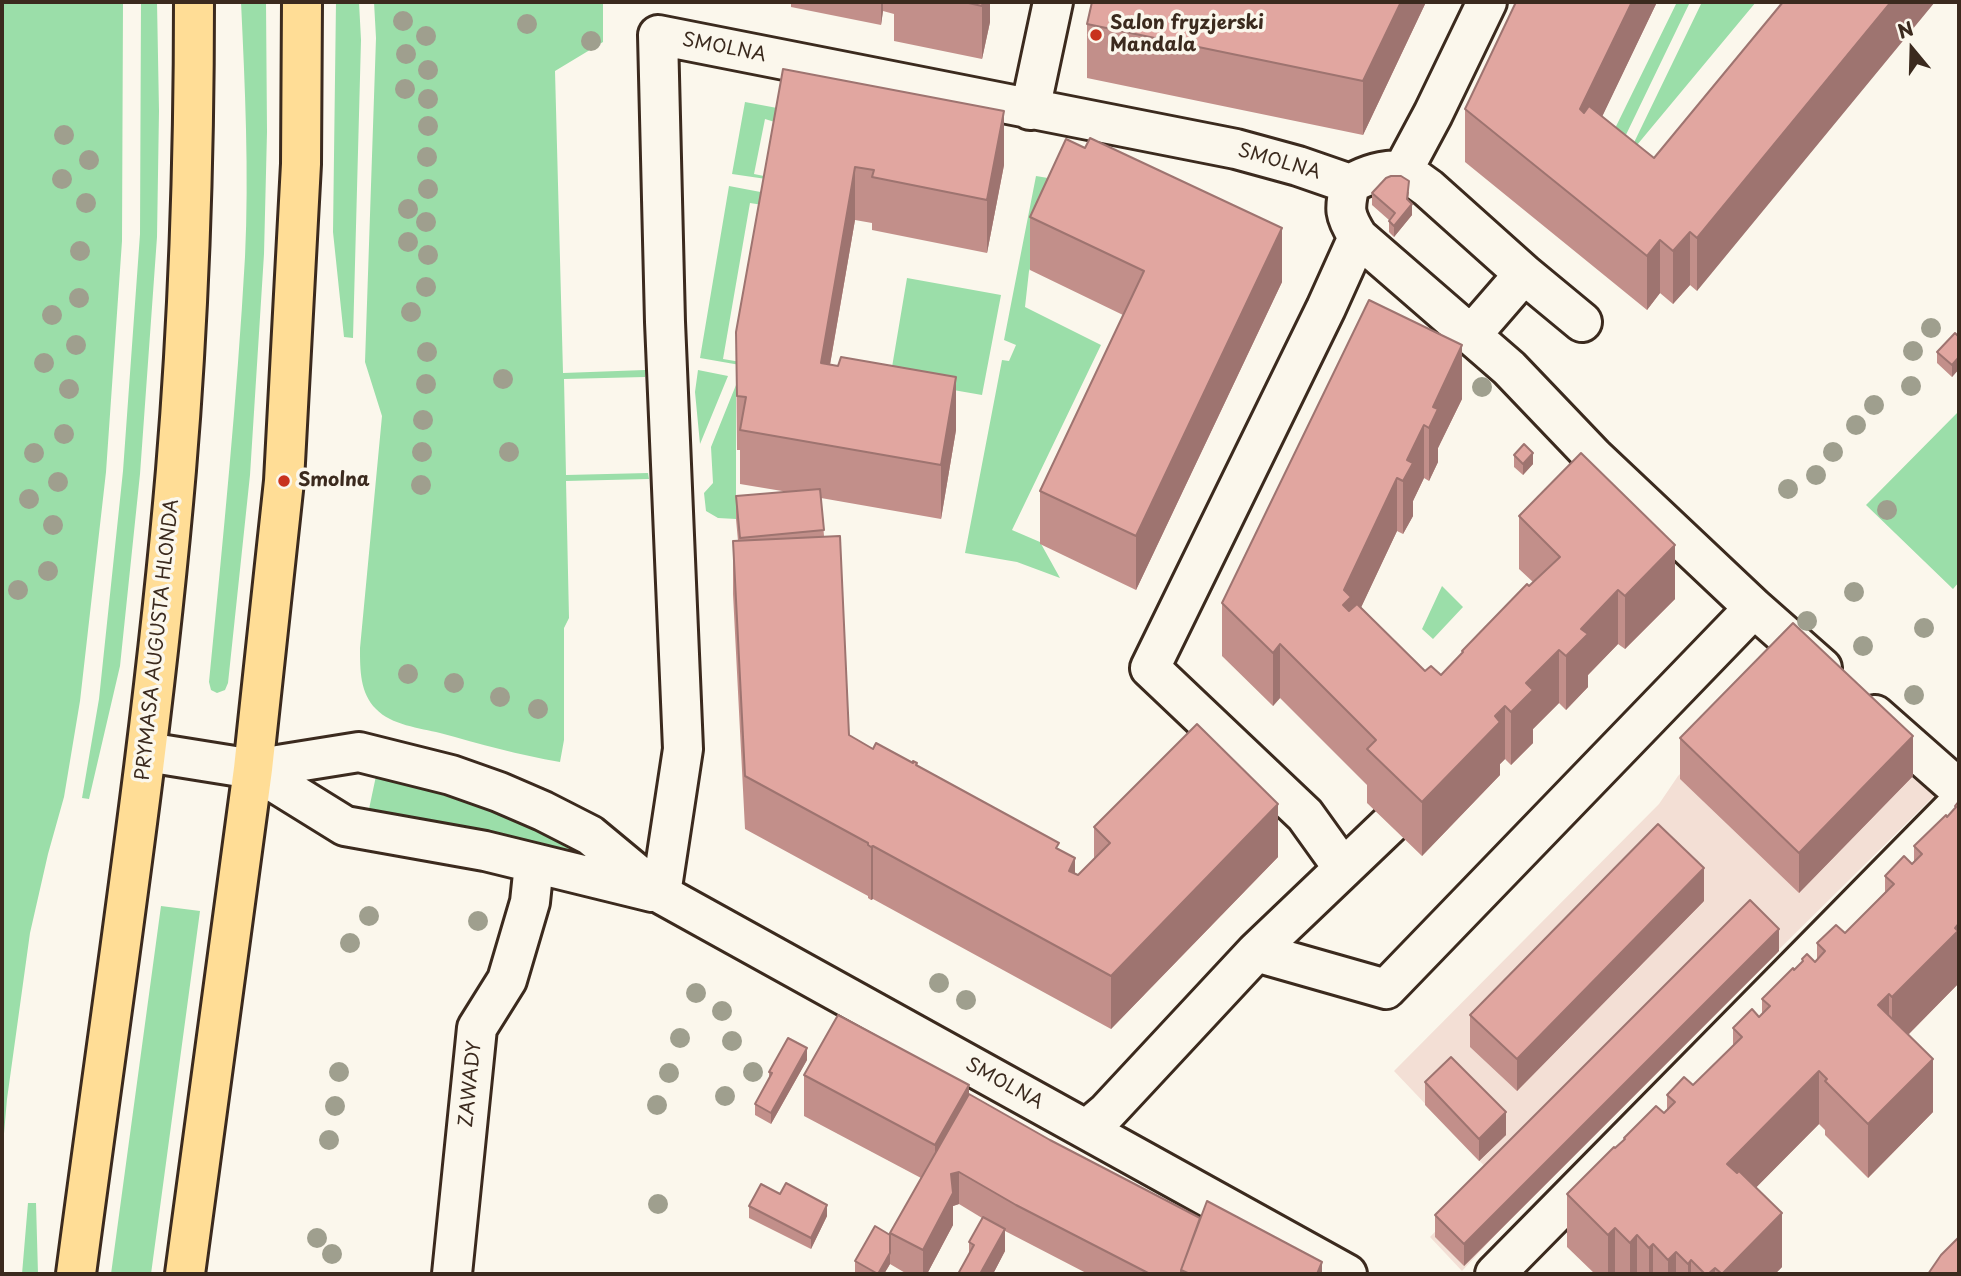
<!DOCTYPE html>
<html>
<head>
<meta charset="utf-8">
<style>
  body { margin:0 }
  #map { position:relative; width:1961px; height:1276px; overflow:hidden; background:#fbf7ec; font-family:"Playpen Sans",sans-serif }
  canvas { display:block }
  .frame { position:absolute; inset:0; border:4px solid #3b2a1e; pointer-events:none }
  .north { position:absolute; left:1877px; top:14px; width:70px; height:70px; -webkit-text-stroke:5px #fbf7ec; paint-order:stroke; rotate:341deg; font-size:19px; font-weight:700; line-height:28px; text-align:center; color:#3b2a1e }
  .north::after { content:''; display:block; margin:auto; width:24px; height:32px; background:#3b2a1e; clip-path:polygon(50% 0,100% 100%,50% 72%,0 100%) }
</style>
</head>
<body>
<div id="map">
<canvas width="1961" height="1276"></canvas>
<div class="frame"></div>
<div class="north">N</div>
</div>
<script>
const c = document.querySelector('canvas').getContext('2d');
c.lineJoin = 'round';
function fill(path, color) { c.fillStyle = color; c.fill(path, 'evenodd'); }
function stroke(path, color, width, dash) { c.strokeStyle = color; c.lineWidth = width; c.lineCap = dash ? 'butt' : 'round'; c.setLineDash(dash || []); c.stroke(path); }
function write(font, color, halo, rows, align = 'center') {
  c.font = font + ' "Playpen Sans",sans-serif'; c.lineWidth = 7; c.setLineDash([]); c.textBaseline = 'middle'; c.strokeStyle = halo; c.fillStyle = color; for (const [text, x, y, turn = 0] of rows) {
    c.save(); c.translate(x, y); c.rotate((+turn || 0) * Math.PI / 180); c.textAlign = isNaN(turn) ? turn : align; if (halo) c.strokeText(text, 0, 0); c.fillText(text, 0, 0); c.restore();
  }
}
const built = new Path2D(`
  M1793 661 1935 795 1553 1173 1462 1271 1430 1237 1491 1173 1394 1071 1659 804 1678 776Z`);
const green = new Path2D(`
  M2 2H123L122 241 106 472 80 701 64 797 48 854 30 933 7 1099 3 1145 4 1274H2Z
  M141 2H157L159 111 157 237 140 474 120 666 89 799 82 798 99 699 123 471 140 234Z
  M241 2H266L267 132 264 254 250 475 228 683 225 690 217 693 211 690 209 682C223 540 237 399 245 257 249 172 245 87 241 2Z
  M336 2H359L361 40 353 338 344 337 333 232Z
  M374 2H603V42L555 71 563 373 645 370V377L564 379 566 475 648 473 649 479 566 481 569 618 564 628V740L560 762C519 755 480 744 440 733 420 728 391 725 376 709 360 693 360 670 360 648L382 416 365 362 376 38Z
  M1677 2H1690L1609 170 1600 159Z
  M1702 2H1756L1627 157Z
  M745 102 954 141 781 124 765 119 754 174 774 178 773 180 732 174Z
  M1036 176 1054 179 1068 185 1029 271 1025 307 1101 345 1012 530 1040 542 1060 578 1017 562 965 553 1002 360 1009 361 1016 345 1004 340Z
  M729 186 771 194 769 206 750 203 723 359 741 362 740 365 700 358Z
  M907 278 1001 295 982 395 890 379Z
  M698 370 728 376 700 444 695 392Z
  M736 385V519L718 518 706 511 704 493 713 483 711 447Z
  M1959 411V582L1953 589 1866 505Z
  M1442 586 1463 607 1433 639 1422 629Z
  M376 776C415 784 453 794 491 809 526 822 560 841 594 858L421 818 369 809Z
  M161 906 200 911 151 1274H111Z
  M28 1203H36L38 1274H22Z`);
const minor = new Path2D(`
  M1030 110 1053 2
  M1403 170 1428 188 1524 274 1472 334
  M1350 184C1344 209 1344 215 1358 237L1509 368 1594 457 1754 608 1822 668
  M1524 274 1582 322
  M1875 715 1959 789
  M147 752 253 769 359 752 451 775 499 792 543 811 590 835 661 894 1347 1274
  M253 769 345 826 485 851 652 892
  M1343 868 1305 815 1150 668 1326 308 1358 237
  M661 894 683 749 665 322 658 35 1236 149 1298 166 1350 184C1368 174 1382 170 1403 170L1433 114 1487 2
  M1256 952 1386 989 1754 608
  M1087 1129 1107 1112 1256 952 1390 824
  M452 1274 477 1028 507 980 530 902 534 864
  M1495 1274 1959 803`);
const major = new Path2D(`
  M76 1274C111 1007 153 739 176 470 189 314 194 158 194 2
  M185 1274 253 769 284 481 301 164 302 2`);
const trees = [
  [403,21],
  [527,24],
  [426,36],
  [591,41],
  [406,54],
  [428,70],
  [405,89],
  [428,99],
  [428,126],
  [64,135],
  [427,157],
  [89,160],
  [62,179],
  [428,189],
  [86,203],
  [408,209],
  [426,222],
  [408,242],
  [80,251],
  [428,255],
  [426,287],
  [79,298],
  [411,312],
  [52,315],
  [1931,328],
  [76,345],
  [1913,351],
  [427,352],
  [44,363],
  [503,379],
  [426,384],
  [1911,386],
  [1482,387],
  [69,389],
  [1874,405],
  [423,420],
  [1856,425],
  [64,434],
  [422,452],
  [509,452],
  [1833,452],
  [34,453],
  [1816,475],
  [58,482],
  [421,485],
  [1788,489],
  [29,499],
  [1887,510],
  [53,525],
  [48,571],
  [18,590],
  [1854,592],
  [1807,621],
  [1924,628],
  [1863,646],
  [408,674],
  [454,683],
  [1914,695],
  [500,697],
  [538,709],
  [369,916],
  [478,921],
  [350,943],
  [939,983],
  [696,993],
  [966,1000],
  [722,1011],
  [680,1038],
  [732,1041],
  [339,1072],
  [753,1072],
  [669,1073],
  [725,1096],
  [657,1105],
  [335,1106],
  [329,1140],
  [658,1204],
  [317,1238],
  [332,1254]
];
const wall = new Path2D(`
  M791 2H990V22L982 59 894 41V14L883 11 881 25 791 7Z
  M1092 2H1426L1363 135 1087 78V24Z
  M1516 2H1657L1602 116 1654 158 1783 2 1697 291 1690 285 1673 304 1660 293 1647 310 1465 162V109Z
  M783 69 1004 165 987 253 872 230V223L855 220 830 365 956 430 941 519 821 498 824 536 849 735 873 749 917 765 1059 850 1075 874 1078 875 1094 859V827L1278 857 1111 1029 873 899 871 900 868 898V896L745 829 733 594V541H738L736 519V496L788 492 740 484V450H737L736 332Z
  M1085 148 1282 282 1136 590 1040 544V491L1123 315 1030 270V217Z
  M1409 192 1408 200 1412 215 1394 237 1389 232V220L1372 205V193Z
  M1369 300 1462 399 1438 448V462L1429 481 1424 478 1413 501V516L1403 534 1397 531 1361 607 1425 671 1441 675 1462 654V651L1533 582 1519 569V516L1675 599 1625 649 1618 644 1588 675V687L1566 710 1559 703 1533 729V743L1511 765 1505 759 1500 764V775L1422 856 1367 803V785L1280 698 1273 706 1222 656V603Z
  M1959 337V369L1952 377 1937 363V352Z
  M1514 455 1533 464 1523 475 1514 467Z
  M1680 738 1913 776 1799 893 1680 779Z
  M1959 801 1958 984 1908 1035 1933 1112 1868 1178 1825 1135V1130L1819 1124 1756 1187 1782 1267 1775 1274H1595L1567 1247V1194L1624 1141V1138L1664 1113 1667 1110V1095L1693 1085 1733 1045V1028L1759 1017 1762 1014V999L1794 970 1802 962V959L1815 962 1817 959V943L1845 933 1885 892V876L1912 864 1914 861V846L1947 817 1955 809V806Z
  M1704 901 1517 1091 1470 1047V1015Z
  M1779 951 1464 1266 1435 1237V1215Z
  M807 1060 771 1124 755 1115V1104L769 1079V1072Z
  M804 1075 969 1094 1050 1140 1200 1218 1322 1274H1088L1005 1231V1251L993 1274H958L969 1255V1242L982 1218 959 1204 953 1206V1225L927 1274H907L890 1264 884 1274H858L855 1273V1261L890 1235V1233L921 1178 804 1116Z
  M1425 1082 1506 1135 1479 1161 1425 1105Z
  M780 1194 827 1216 811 1249 749 1218V1206Z`);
const shadedWall = new Path2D(`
  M881 2H883V11L881 25Z
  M980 2H990V22L982 59V6Z
  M1401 2H1426L1363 135V81Z
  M1632 2H1657L1580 163V109Z
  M1891 2H1935L1697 291V238Z
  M1004 111V165L987 253V200Z
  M855 167V220L821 416V363Z
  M1409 181 1407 210 1412 204V215L1394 237V226L1407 199Z
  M1282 228V282L1136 590V536Z
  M1690 232V285L1673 304V251Z
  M1660 240V293L1647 310V256Z
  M1462 345V399L1438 448V462L1429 481V428L1433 407Z
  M1959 357V369L1952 377V365Z
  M956 377V430L941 519V465Z
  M1424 425V478L1413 501V516L1403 534V481L1407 460Z
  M1533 453V464L1523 475V464Z
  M1397 478V531L1351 629 1343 605 1344 590Z
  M1675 545V599L1625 649V596Z
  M1618 590V644L1588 675V687L1566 710V656L1581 629Z
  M1280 644V698L1273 706V653Z
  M1559 650V703L1533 729V743L1511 765V712L1526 683Z
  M1505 706V759L1500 764V775L1422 856V802Z
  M1913 736V776L1799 893V853Z
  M1278 804V857L1111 1029V976Z
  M873 846V899L871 900V847Z
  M1075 858V912L1069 871Z
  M1704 868V901L1517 1091V1059Z
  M1959 923V976L1958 978V984L1892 1051V997Z
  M1779 929V951L1464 1266V1244Z
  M1889 994V1048L1878 1005Z
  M807 1048V1060L771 1124V1113Z
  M1933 1059V1112L1868 1178V1124Z
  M1819 1071V1124L1727 1217V1164Z
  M969 1085V1126L935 1185V1145Z
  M1506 1112V1135L1479 1161V1139Z
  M959 1172V1204L953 1206V1225L927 1274H923V1250L951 1174Z
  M827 1205V1216L811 1249V1238Z
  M1782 1213V1267L1775 1274H1722Z
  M1615 1228V1274H1608V1235Z
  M1005 1229V1251L993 1274H980Z
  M1637 1235V1274H1630V1243Z
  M1653 1244V1274H1649V1248Z
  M1676 1252V1274H1668V1260Z
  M890 1253V1264L884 1274H878Z
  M1691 1260V1274H1688V1264Z
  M1322 1262V1274H1317Z
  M1715 1268V1274H1708Z`);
const building = new Path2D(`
  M964 2H983L982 6Z
  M1092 2H1401L1363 81 1087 24Z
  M1516 2H1632L1580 109 1584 113 1589 106 1654 158 1783 2H1891L1697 238 1690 232 1673 251 1660 240 1647 256 1465 109Z
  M783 69 1004 111 987 200 872 177 874 170 855 167 821 363 838 366 841 357 956 377 941 465 740 430 746 397 737 396 736 332Z
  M1090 138 1282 228 1136 536 1040 491 1144 271 1030 217 1066 139 1085 148Z
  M1391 176H1401L1409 181 1407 199 1412 204 1394 226 1389 221 1395 213 1372 193 1386 178Z
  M1369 300 1462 345 1433 407 1438 409 1429 428 1424 425 1407 460 1413 463 1403 481 1397 478 1344 590 1351 597 1343 605 1349 611 1357 604 1425 671 1431 666 1441 675 1463 652 1462 651 1527 584 1529 586 1560 557 1519 516 1581 453 1675 545 1625 596 1618 590 1581 629 1588 634 1566 656 1559 650 1526 683 1533 690 1511 712 1505 706 1495 716 1500 722 1422 802 1367 749 1376 740 1280 644 1273 653 1222 603Z
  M1955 333 1959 337V357L1952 365 1937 352Z
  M1524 444 1533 453 1523 464 1514 455Z
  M820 489 824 530 740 538 736 496Z
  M840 536 849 735 873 749 876 743 913 763V761L917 763 916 765 1059 843 1056 848 1075 858 1069 871 1078 875 1110 843 1094 827 1197 724 1278 804 1111 976 873 846 871 847 868 845V843L745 776 733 541Z
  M1793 623 1913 736 1799 853 1680 738Z
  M1959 801V923L1955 928 1958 931 1892 997 1889 994 1878 1005 1933 1059 1868 1124 1825 1081 1827 1079 1819 1071 1727 1164 1737 1173 1739 1171 1782 1213 1722 1274 1715 1268 1708 1274H1705L1691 1260 1688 1264 1676 1252 1668 1260 1653 1244 1649 1248 1637 1235 1630 1243 1615 1228 1608 1235 1567 1194 1614 1147 1615 1148 1625 1139 1624 1138 1656 1106 1664 1113 1675 1102 1667 1095 1684 1077 1693 1085 1742 1037 1733 1028 1752 1009 1759 1017 1770 1006 1762 999 1793 968 1794 970 1803 961 1802 959 1807 954 1815 962 1825 951 1817 943 1836 925 1845 933 1894 884 1885 876 1904 856 1912 864 1922 854 1914 846 1946 815 1947 817 1956 807 1955 806Z
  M1658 824 1704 868 1517 1059 1470 1015Z
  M1750 900 1779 929 1464 1244 1435 1215Z
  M838 1015 969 1085 935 1145 804 1075Z
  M788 1038 807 1048 771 1113 755 1104 772 1073 769 1072Z
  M1451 1057 1506 1112 1479 1139 1425 1082Z
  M969 1094 1050 1140 1200 1218 1181 1270V1274H1150L1016 1205 959 1172 951 1174 953 1193 923 1250 890 1233Z
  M786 1183 827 1205 811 1238 749 1206 761 1184 780 1194Z
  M1207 1201 1322 1262 1317 1274H1190L1181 1270Z
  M983 1217 1005 1229 980 1274H958L974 1245 969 1242Z
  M875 1226 890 1235V1253L878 1274 855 1261Z
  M1959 1237V1274H1928L1941 1255Z`);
const markers = [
  [1096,35,7,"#c8321e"],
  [284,481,7,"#c8321e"]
];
const poiNames = [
  ["Salon fryzjerski",1110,24],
  ["Mandala",1110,46],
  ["Smolna",298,481]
];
const streetNames = [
  ["SMOLNA",724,48,11],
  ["SMOLNA",1279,162,16],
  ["PRYMASA AUGUSTA HLONDA",158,640,-84],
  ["ZAWADY",471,1084,-84],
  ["SMOLNA",1004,1084,29]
];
fill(built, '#f3dfd5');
fill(green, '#9bdea9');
stroke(minor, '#3b2a1e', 44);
stroke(major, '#3b2a1e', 44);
stroke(minor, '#fbf7ec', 38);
stroke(major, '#ffdd96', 38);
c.fillStyle = '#9f9f8e';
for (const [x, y] of trees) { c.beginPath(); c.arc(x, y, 10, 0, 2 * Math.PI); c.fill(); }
fill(wall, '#c28f8a');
fill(shadedWall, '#9e7470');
fill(building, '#e1a6a0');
stroke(building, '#9e7470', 2);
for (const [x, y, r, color] of markers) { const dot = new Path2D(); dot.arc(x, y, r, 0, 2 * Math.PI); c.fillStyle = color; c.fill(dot); stroke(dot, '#fbf7ec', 2.5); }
write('bold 19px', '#3b2a1e', '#fbf7ec', poiNames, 'left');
write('19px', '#3b2a1e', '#fbf7ec', streetNames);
</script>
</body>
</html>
